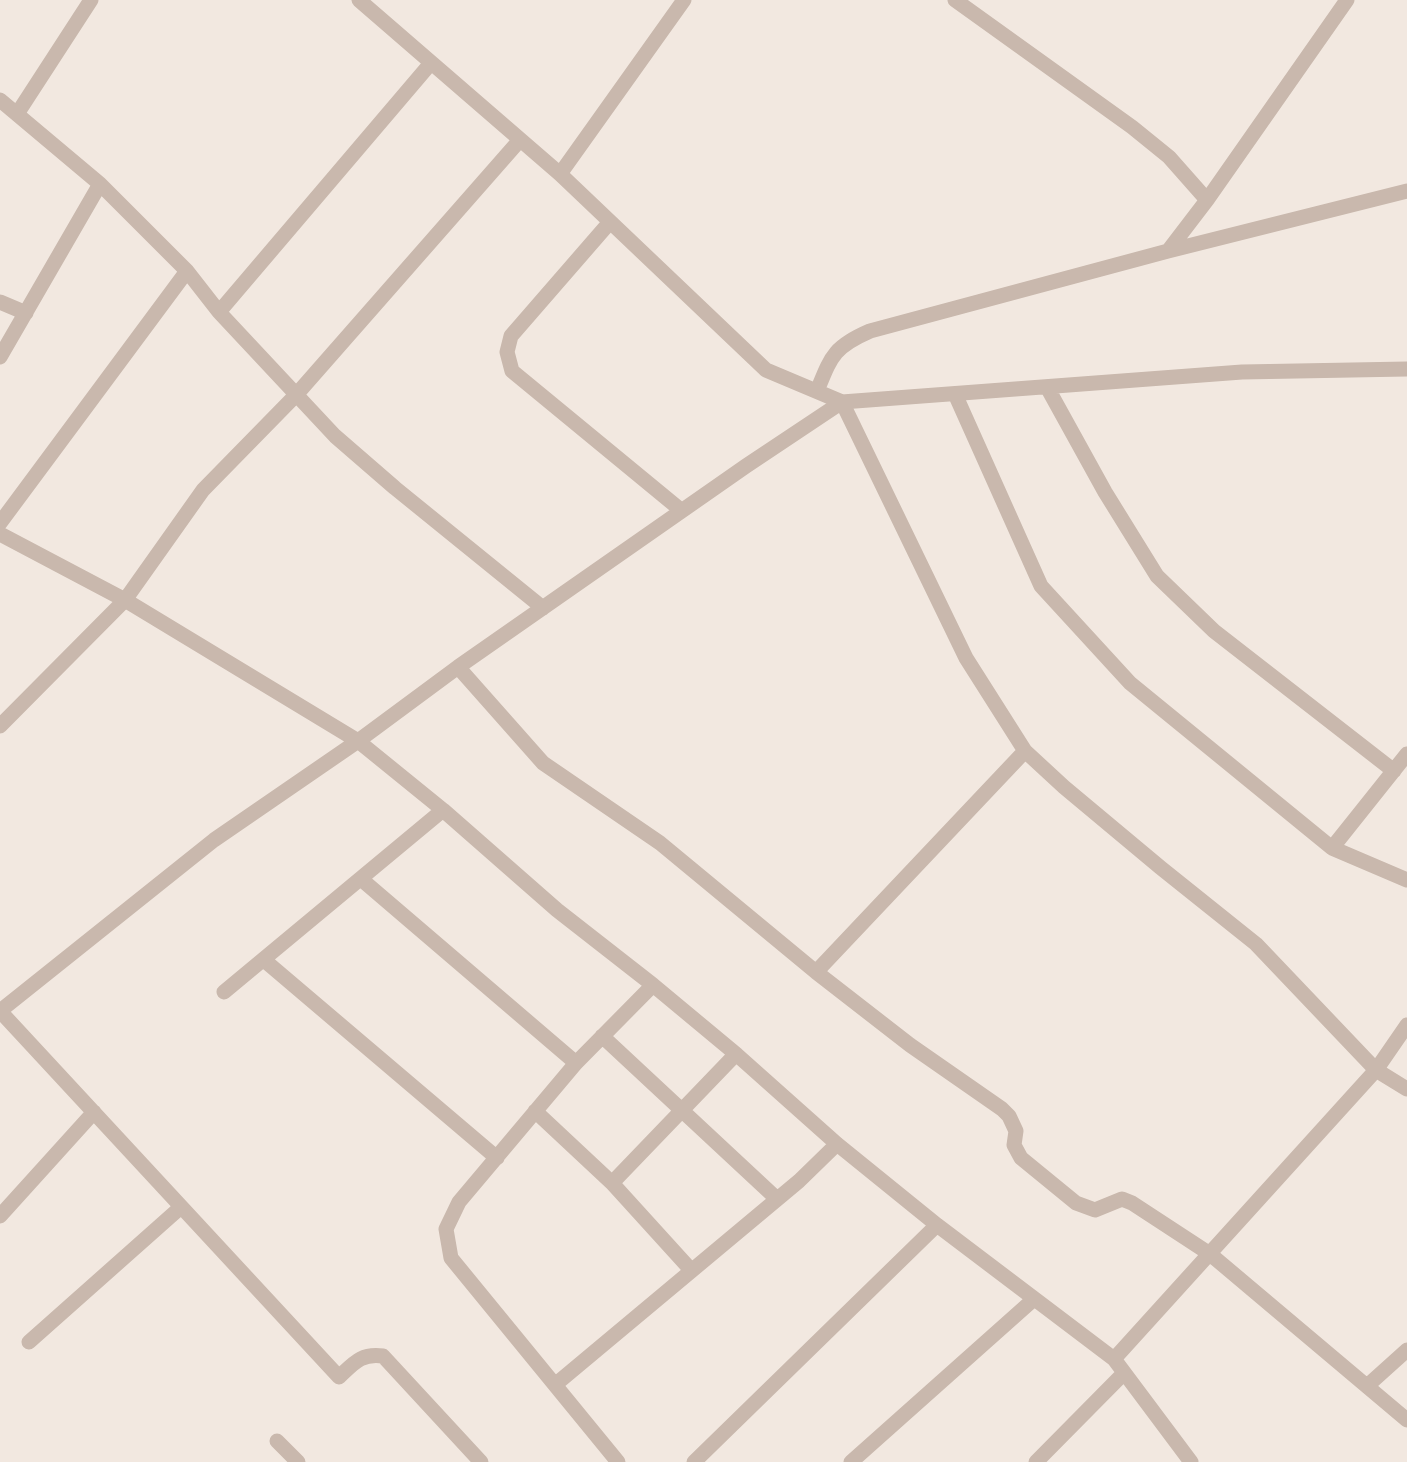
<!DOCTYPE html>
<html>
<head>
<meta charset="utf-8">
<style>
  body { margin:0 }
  canvas { display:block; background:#f2e8e0 }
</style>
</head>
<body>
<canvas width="1407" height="1462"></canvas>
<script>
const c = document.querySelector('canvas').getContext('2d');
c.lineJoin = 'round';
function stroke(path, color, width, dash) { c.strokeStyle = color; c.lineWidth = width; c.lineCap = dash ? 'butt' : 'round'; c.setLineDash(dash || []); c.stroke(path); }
const minor = new Path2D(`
  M359 0 560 174 766 370 842 402 1242 372 1407 369
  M955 0 1132 127 1169 157 1207 200
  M0 100 100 184 187 271 219 312 335 436 395 488 543 608
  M17 114 91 0
  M560 174 684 0
  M610 222 511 336 507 352 512 371 682 511
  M1168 251 1207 200 1347 0
  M0 302 26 313
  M219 312 431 63
  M0 357 100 184
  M1047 387 1105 492 1157 576 1214 631 1394 771
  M817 391C831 357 833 347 870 331L1168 251 1407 191
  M955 394 1041 586 1130 683 1332 848 1407 880
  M0 523 187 271
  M0 534 125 600 358 741 443 810 557 910 653 985 736 1054 837 1144 937 1225 1114 1359 1191 1462
  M458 667 543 763 660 843 816 972 910 1045 1002 1109 1009 1116 1016 1131 1014 1145 1021 1158 1076 1203 1095 1210 1122 1199 1132 1203 1210 1254 1407 1420
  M0 726 125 600 203 490 296 395 519 141
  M1332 848 1407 754
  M361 879 576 1063
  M264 960 497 1158
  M816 972 1025 751
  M224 992 443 810
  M0 1011 214 840 358 741 458 667 746 466 842 402 966 658 1025 751 1064 787 1161 868 1256 944 1376 1070 1407 1089
  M0 1011 339 1377C354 1363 361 1353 383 1356L481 1462
  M602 1036 776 1198
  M535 1111 612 1183 691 1270
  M612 1183 736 1054
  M0 1216 94 1112
  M29 1342 181 1207
  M1114 1359 1376 1070 1407 1025
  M556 1384 799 1181 837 1144
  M1367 1386 1407 1350
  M277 1441 298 1462
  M618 1462 451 1258 446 1229 459 1202 576 1063 653 985
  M694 1462 937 1225
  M851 1462 1034 1299
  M1036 1462 1124 1373`);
stroke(minor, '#c9b8ad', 15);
</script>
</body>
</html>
